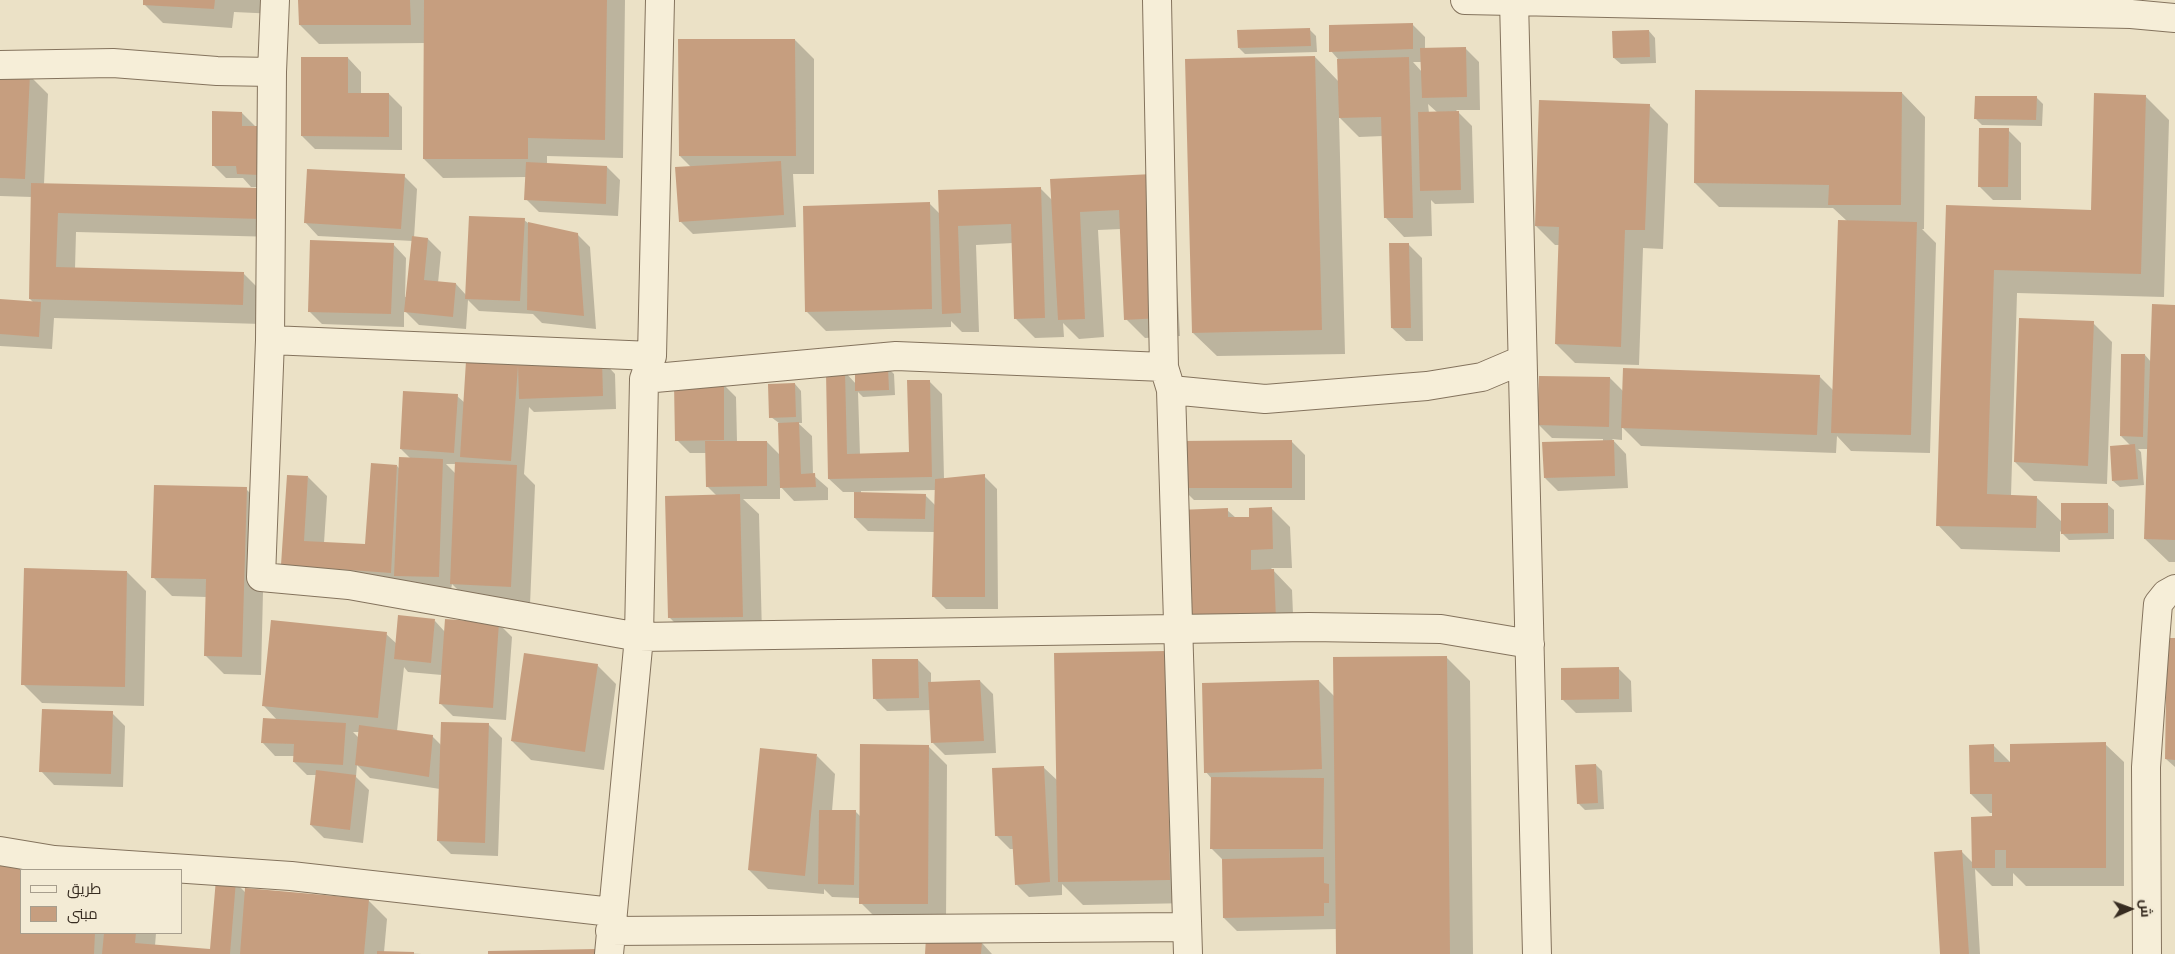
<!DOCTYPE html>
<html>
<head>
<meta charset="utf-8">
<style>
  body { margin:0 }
  #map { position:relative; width:2175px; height:954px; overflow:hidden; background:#ebe1c6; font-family:"Times New Roman",Cairo,serif }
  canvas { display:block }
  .legend { position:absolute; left:20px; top:869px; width:162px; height:65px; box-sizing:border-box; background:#f3ebd5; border:1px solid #a79e8d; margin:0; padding:6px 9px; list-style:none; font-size:15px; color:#362b20 }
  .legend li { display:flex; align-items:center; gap:10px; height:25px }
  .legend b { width:25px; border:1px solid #a79e8d }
  .north { position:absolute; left:2105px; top:884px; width:50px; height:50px; -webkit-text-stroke:4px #f3ebd5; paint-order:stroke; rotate:88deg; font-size:14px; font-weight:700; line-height:20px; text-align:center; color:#362b20 }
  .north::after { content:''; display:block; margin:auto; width:18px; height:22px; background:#362b20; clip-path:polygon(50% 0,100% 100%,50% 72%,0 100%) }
</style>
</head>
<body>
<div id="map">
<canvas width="2175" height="954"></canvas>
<ul class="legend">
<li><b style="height:6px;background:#f6eed8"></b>طريق</li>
<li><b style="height:14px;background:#c69e7f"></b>مبنى</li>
</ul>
<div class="north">ش</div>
</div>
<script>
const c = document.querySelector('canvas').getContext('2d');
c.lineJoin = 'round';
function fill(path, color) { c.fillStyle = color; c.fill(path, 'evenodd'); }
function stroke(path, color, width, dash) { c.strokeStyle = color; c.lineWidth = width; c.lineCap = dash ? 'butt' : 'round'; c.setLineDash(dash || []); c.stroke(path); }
const shadow = new Path2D(`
  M144 0H278L277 14 234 12 232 28 163 23 144 4Z
  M300 0H625L623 158 547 156V164L607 167 620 180 618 216 539 212 526 199 527 177 443 178 424 159 425 43 319 44 300 25Z
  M1412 24 1425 37V50L1466 49 1479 62 1480 110H1456L1472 126 1474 203 1435 204 1431 200 1432 236 1404 237 1386 218 1383 136 1359 137 1339 117 1345 354 1217 356 1193 333 1315 57 1339 82 1338 59 1331 51ZM1413 62H1422V72ZM1428 104 1438 113H1429Z
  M1310 30 1316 36 1317 52 1245 54 1239 48Z
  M1649 31 1655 38 1656 63 1621 64 1614 58Z
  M795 40 814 59V174H793L796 227 693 234 680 221 692 168 680 156Z
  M348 58 361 72V94H389L402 107V150L315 149 302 136Z
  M0 74 29 75 48 94 44 184 260 190 278 237 76 232 75 269 243 273 262 292V324L54 318 52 349 0 346V300L33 302 30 299 32 197 0 196Z
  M1902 93 1925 117 1924 229H1922L1936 243 1930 453 1851 451 1837 436 1836 453 1641 446 1622 427V440L1612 439 1626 454 1628 488 1558 491 1545 478 1603 441V439L1552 438 1539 425 1610 378 1624 392 1819 376 1834 391 1847 221 1833 208 1719 207 1695 183Z
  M2145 96 2169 120 2164 297 2017 293 2011 496 2036 497 2062 522 2107 504 2114 510V539L2069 540 2060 531V552L1961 549 1938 525 1947 207 2092 211Z
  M2036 97 2043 104 2042 126 1982 125 1976 119Z
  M1649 105 1668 124 1663 249 1643 248 1639 365 1575 363 1556 344 1560 245H1555L1536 226Z
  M242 113 255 126 271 187H251L243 178H226L213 165Z
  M2008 130 2021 143V200H1993L1980 187Z
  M404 176 417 189 414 238 428 239 441 252 438 283 456 284 466 295 524 220 528 223 577 234 590 247 596 329 542 323 533 314 479 311 468 300 466 329 419 325 404 310V327L322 324 309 311 393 244 406 258 405 297H407L413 241 318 236 305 222Z
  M1040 188 1053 201 1172 194 1180 336 1145 338 1126 319 1121 229 1098 230 1104 337 1079 339 1063 323 1064 337 1035 338 1016 319 1013 243 976 245 979 332H962L951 321V327L826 331 807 312 929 203 940 214Z
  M1409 245 1422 258 1423 341H1406L1392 328Z
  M2175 306V562H2169L2145 539 2148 449H2138L2141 452 2144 485 2120 487 2113 481 2131 446 2121 436 2145 355 2151 362Z
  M2093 323 2112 342 2107 484 2034 481 2015 462Z
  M602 360 615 374 616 409 534 412 529 407 524 474 535 485 530 605 471 603 452 584 451 590 301 584 282 565 308 477 327 496 324 543 366 546 397 466 400 469 411 459 401 449 457 396 465 403 468 362ZM446 464H457L456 474Z
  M888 368 894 374 895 395 863 397 858 392 860 455 910 453 929 381 942 394 944 479 984 476 997 489 998 609H946L933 596 935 532 868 531 855 518 856 492H843L829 479 845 372 856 384ZM936 490V506L925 495 861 494V491Z
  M723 384 736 397 737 442H767L780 455 779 423 771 417 795 384 801 391 802 423H798L812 436 813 475 828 488V500L794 501 780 486V499H743L759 514 762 635 689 637 670 618 717 496 707 486 706 453H690L677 440Z
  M1292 442 1305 455V500H1194L1181 487Z
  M246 489 265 508 261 675 224 674 205 655 207 597 172 596 153 577Z
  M1271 508 1290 527 1292 568H1271L1292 590 1294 639 1203 642 1227 510 1236 518H1250Z
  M127 572 146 591 144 706 42 703 23 684Z
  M435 621 445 632 499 624 512 637 506 720 453 716 440 703 442 675 408 672 404 667 397 731 432 736 441 745 489 725 502 738 498 856 451 854 438 841 440 789 370 778 357 765 356 777 369 790 363 843 324 838 311 825 317 775H307L294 762 295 756H275L262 742 278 721 264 706 386 634 397 644ZM353 732H360L359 738Z
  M2175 640V767L2166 759Z
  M1166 652 1193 903 1083 905 1062 884V895L1029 897 1016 884 1014 849H1010L997 836 1043 767 1058 781Z
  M1446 657 1470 681 1473 954H1337V929L1237 931 1224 918 1223 860 1211 848 1212 779 1206 772 1319 681 1335 697Z
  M918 660 931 673V684L980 681 993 694 996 753 945 755 932 742 931 710 887 711 874 698Z
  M597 665 616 684 604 770 531 760 512 741Z
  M1618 668 1631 681 1632 712 1576 713 1563 700Z
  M112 713 125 726 123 787 54 785 41 771Z
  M2105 744 2124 762V886H2026L2013 873V886H1992L1975 869 1980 954H1942L1962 852 1973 863 1994 817 1993 813H1990L1971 794 1993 745 2011 763Z
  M928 746 947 765 946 922H880L861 903V898L832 897 824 889V894L768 889 749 870 817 756 835 774 832 811 856 812 861 817Z
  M1596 765 1602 771 1604 809 1585 810 1578 803Z
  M0 863 100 870H21V933H156L155 946 211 951 236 883 246 893 368 900 387 919 384 952 422 954H0Z
  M982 943 992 954H926Z`);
const building = new Path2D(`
  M143 0H215L214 9 143 5Z
  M298 0H410L411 25H299Z
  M424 0H607L605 140 528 138V159H423Z
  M1413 23V49L1329 52V25Z
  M1310 28 1311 46 1238 48 1237 30Z
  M1649 30 1650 57 1613 58 1612 31Z
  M678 39H795L796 156H679Z
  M1466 47 1467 97 1422 98 1420 48Z
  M1315 56 1322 330 1192 333 1185 59Z
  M301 57H348V93H389V137L301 136Z
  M1409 57 1413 218H1384L1381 117 1339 118 1337 59Z
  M0 73 30 74 25 179 0 178Z
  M1695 90 1902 92 1901 205H1828L1829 185 1694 183Z
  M2094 93 2146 95 2141 274 1994 270 1987 494 2037 496 2036 528 1936 526 1946 205 2091 210Z
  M1975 96H2037L2036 120 1974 119Z
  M1539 100 1650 104 1645 230H1625L1621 347 1555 344 1559 227 1535 226Z
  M212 111 242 112V126H259V175L237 174 236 166H212Z
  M1459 111 1461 190 1420 191 1418 112Z
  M1979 128H2009L2008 187H1978Z
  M781 161 784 215 679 222 675 167Z
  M526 162 607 166 606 204 524 200Z
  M307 169 405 174 401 229 304 223Z
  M1153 174 1161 318 1124 320 1119 210 1080 212 1085 319 1058 320 1050 179Z
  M31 183 260 188V219L58 213 56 267 244 272 243 305 29 299Z
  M1041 187 1045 318 1014 319 1011 224 958 226 961 313 942 314 938 190Z
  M930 202 932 309 805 312 803 206Z
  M469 216 525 218 520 301 465 299Z
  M1838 220 1917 222 1911 435 1831 433Z
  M528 222 578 233 584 316 527 310Z
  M412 236 428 238 424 280 456 283 453 317 404 312Z
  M310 240 394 243 391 314 308 312Z
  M1389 243H1409L1411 328H1391Z
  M0 299 41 302 39 337 0 334Z
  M2152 304 2175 305V540L2144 539Z
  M2019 318 2094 321 2088 466 2014 462Z
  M2121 354H2145L2143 437 2120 436Z
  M602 359 603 396 519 399 518 366 511 461 460 457 466 361 518 364V362Z
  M888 367 889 390 855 391V368Z
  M1623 368 1820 375 1817 435 1621 428Z
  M845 371 847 454 909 452 907 380H930L932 477 828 479 826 372Z
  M1539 376 1610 377 1609 427 1537 425Z
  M674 383H724V440L675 441Z
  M795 383 796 417 769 418 768 384Z
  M403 391 458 394 454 453 400 449Z
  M799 422 801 474 815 473 816 487 780 488 778 423Z
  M1292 440V488H1179V441Z
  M1614 440 1615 476 1544 478 1542 442Z
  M705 441H767V486L706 487Z
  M2135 444 2138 479 2112 481 2110 446Z
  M399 457 443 459 439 577 394 576Z
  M455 462 517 465 511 587 450 584Z
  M371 463 397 465 391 573 281 565 287 475 308 476 304 541 365 544Z
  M985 474V597H932L935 479Z
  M154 485 247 487 242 657 204 656 206 579 151 578Z
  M854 492 926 494 925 519 854 518Z
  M740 494 743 617 668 618 665 496Z
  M2061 503H2108V533L2061 534Z
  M1272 507 1273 549 1251 550V570L1274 569 1276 620 1183 624 1179 510 1228 508V517H1249V508Z
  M24 568 127 571 125 687 21 685Z
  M398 615 435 619 431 663 394 659Z
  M445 619 499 623 493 708 439 704Z
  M271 620 387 632 378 718 262 706Z
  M2167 638H2175V760L2165 759Z
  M1166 651 1170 880 1058 882 1054 653Z
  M524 653 598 664 585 752 511 741Z
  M1447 656 1450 954H1336L1333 657Z
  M872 659H918L919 698 873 699Z
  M1619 667V699L1561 700V668Z
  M980 680 984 741 931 743 928 682Z
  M1319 680 1322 769 1204 773 1202 683Z
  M42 709 113 711 111 774 39 772Z
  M263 718 346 723 343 765 293 762 294 744 261 743Z
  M441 722 489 723 485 843 437 841Z
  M359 725 433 735 429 777 355 765Z
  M2106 742V868H2006V850H1995V868H1972L1971 817 1992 816V794H1970L1969 745 1994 744V762H2010V744Z
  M860 744 929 745 928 904H859Z
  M760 748 817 754 805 876 748 870Z
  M1596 764 1598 803 1577 804 1575 765Z
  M1044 766 1050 882 1015 885 1012 836H995L992 768Z
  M316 770 356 775 350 830 310 825Z
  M1211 777 1324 778 1323 849H1210Z
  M819 810H856L854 885 818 884Z
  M1962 850 1969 954H1940L1934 852Z
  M1324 857V883L1329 884V903H1324V916L1223 918 1222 859Z
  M0 862 97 870H21V933H95L94 954H0Z
  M216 879 236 881 230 954H102L104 933H136L135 943 210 949Z
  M245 888 369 899 364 954H240Z
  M926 938 982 942 981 954H925Z
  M596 949V954H488V951Z
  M377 951 414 952V954H377Z`);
const minor = new Path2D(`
  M1157 0 1164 367 1171 390 1188 954
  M1465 0 2131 14 2175 18
  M1514 0 1537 954
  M0 65 113 63 217 71 272 72 275 0
  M272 72 270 340 652 356
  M270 340 261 577 349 585 639 637 1309 627 1441 629 1530 644
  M644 379 896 356 1164 367
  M1171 390 1265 399 1427 386 1482 377 1522 360
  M0 851 54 860 291 876 612 912
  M610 931 1187 927
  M609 954 639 637 644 379 652 356 660 0
  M2147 954 2146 767 2155 641 2158 604 2166 594 2175 589`);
fill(shadow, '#0003');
fill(building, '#c69e7f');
stroke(minor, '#84735d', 30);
stroke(minor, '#f6eed8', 28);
</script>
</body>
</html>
